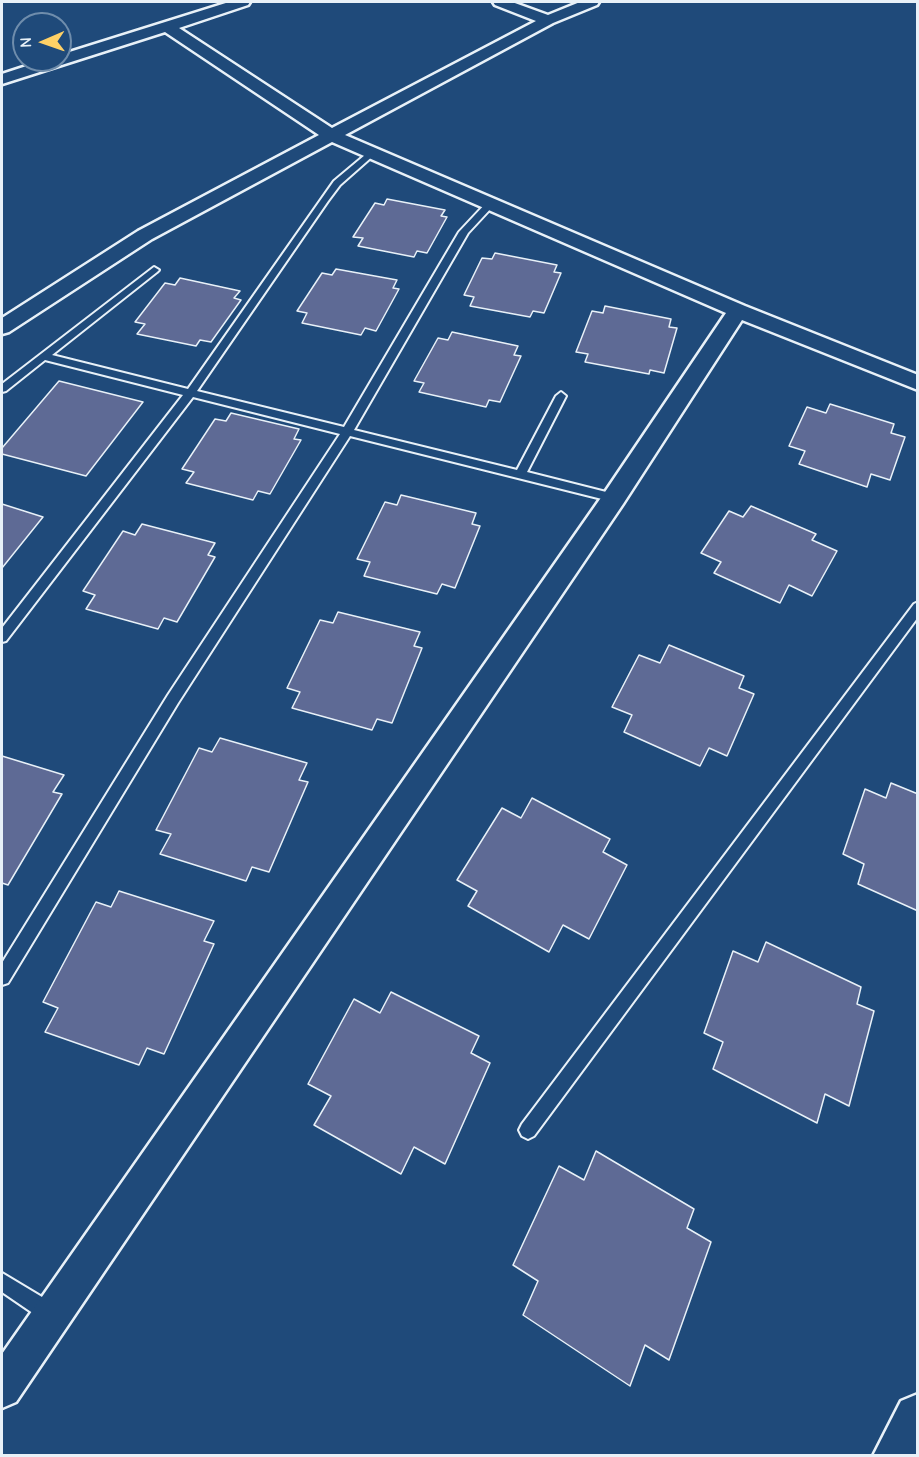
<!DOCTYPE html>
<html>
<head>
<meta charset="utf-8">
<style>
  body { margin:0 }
  #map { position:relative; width:919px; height:1457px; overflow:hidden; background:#1f4a7a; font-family:"Comic Neue",sans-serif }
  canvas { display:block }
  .frame { position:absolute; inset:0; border:3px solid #e8f1f8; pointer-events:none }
  .north { position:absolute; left:12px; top:12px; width:60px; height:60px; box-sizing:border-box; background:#1f4a7a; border:2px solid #6f8dac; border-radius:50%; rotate:268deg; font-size:16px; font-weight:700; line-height:24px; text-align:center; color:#e8f1f8 }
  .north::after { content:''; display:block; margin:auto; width:21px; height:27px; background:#ffd166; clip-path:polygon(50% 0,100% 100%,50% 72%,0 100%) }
</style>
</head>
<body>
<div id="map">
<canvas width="919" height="1457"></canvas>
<div class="frame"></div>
<div class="north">N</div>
</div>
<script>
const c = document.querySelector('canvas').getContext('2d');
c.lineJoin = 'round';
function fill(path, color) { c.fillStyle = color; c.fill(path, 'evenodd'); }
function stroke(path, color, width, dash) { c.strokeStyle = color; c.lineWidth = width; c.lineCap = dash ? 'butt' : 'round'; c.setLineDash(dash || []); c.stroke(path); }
const building = new Path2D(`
  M387 199 445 210 441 216 447 217 427 253 417 251 414 257 358 246 363 238 353 237 375 203 384 205Z
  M495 253 557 265 554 272 561 273 544 313 533 311 530 317 470 306 474 297 464 295 482 258 492 259Z
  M336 269 397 280 393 288 399 289 376 331 365 328 361 335 302 323 307 313 297 311 322 273 332 275Z
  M180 278 240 291 234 298 241 300 211 342 200 340 196 346 137 334 145 324 135 322 165 283 175 285Z
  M605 306 671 319 669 327 677 328 664 373 650 370 649 374 585 362 588 354 576 352 592 311 603 313Z
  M452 332 518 346 514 355 521 356 500 402 489 400 486 407 419 392 424 383 414 381 438 338 448 340Z
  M59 381 143 402 86 476 2 454V448Z
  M830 404 894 424 891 433 905 437 890 480 871 474 867 487 799 464 805 451 789 446 807 407 826 413Z
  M231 413 299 429 294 439 301 440 270 494 258 491 253 500 186 483 194 472 182 469 215 419 226 421Z
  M401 495 476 513 472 524 480 526 455 588 442 584 437 594 364 576 370 562 357 559 385 502 397 505Z
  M2 504 43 517 2 568Z
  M751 506 816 534 812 540 837 551 812 596 789 585 780 603 714 573 721 562 701 553 729 511 743 517Z
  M142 524 215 543 208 555 215 557 177 622 164 618 158 629 86 609 95 595 83 591 123 531 135 535Z
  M338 612 420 632 414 646 422 648 392 723 377 719 372 730 292 708 300 692 287 688 320 620 333 623Z
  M669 645 744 676 739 688 754 694 727 756 709 748 700 766 624 732 632 715 612 707 639 655 660 663Z
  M220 738 307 763 299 780 308 782 269 872 252 867 246 881 160 854 171 834 156 830 199 748 212 752Z
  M2 756 64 775 53 792 62 794 8 885 2 883Z
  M891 783 918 794V911L858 884 864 864 843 854 865 789 886 798Z
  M532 798 610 839 603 852 627 865 589 939 563 925 549 952 468 906 477 891 457 880 502 808 521 818Z
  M119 891 214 921 204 941 214 944 164 1054 147 1048 139 1065 45 1032 58 1008 43 1002 96 902 111 907Z
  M766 942 861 987 857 1004 874 1011 849 1106 825 1094 817 1123 713 1069 723 1042 704 1033 733 951 758 962Z
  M391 992 479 1036 471 1053 490 1063 445 1164 414 1147 401 1174 314 1125 331 1096 308 1084 354 999 380 1013Z
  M596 1151 694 1209 687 1228 711 1242 669 1360 645 1345 630 1386 523 1315 538 1281 513 1265 559 1166 584 1180Z`);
const lane = new Path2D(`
  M371 150 374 151V155L340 185 328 201 197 391 344 427 459 232 488 201H494V205L468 233 354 430 517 470 556 396 561 392 566 396 527 472 614 494 620 498 614 502 350 436 178 703 8 983 2 985V963L168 695 340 434 193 397 6 641 2 642V628L183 395 45 360 6 391 2 392V384L154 267 159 270 157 272 52 355 188 389 334 181Z
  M918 602V617L534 1136 528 1139 522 1136 519 1130 522 1124 914 604Z
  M2 1273 57 1306 59 1313 57 1320 50 1322 43 1320 2 1292Z`);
const street = new Path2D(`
  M229 2H250L248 5 179 28 332 128 536 21 495 5 493 2H512L548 15 580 2H599L597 5 553 23 345 135 745 306 918 375V390L742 320 623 504 16 1402 2 1408V1354L605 492 726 313 332 142 152 239 9 332 2 334V318L138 231 319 135 165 32 2 84V74L45 60H60V55Z`);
const secondary = new Path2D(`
  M918 1394V1456H873L901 1401Z`);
fill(building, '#5e6a95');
stroke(building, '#e8f1f8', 1.5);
stroke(lane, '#e8f1f8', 4);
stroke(street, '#e8f1f8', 5);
stroke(secondary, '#e8f1f8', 5);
fill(lane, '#1f4a7a');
fill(street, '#1f4a7a');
fill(secondary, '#1f4a7a');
</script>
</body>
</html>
